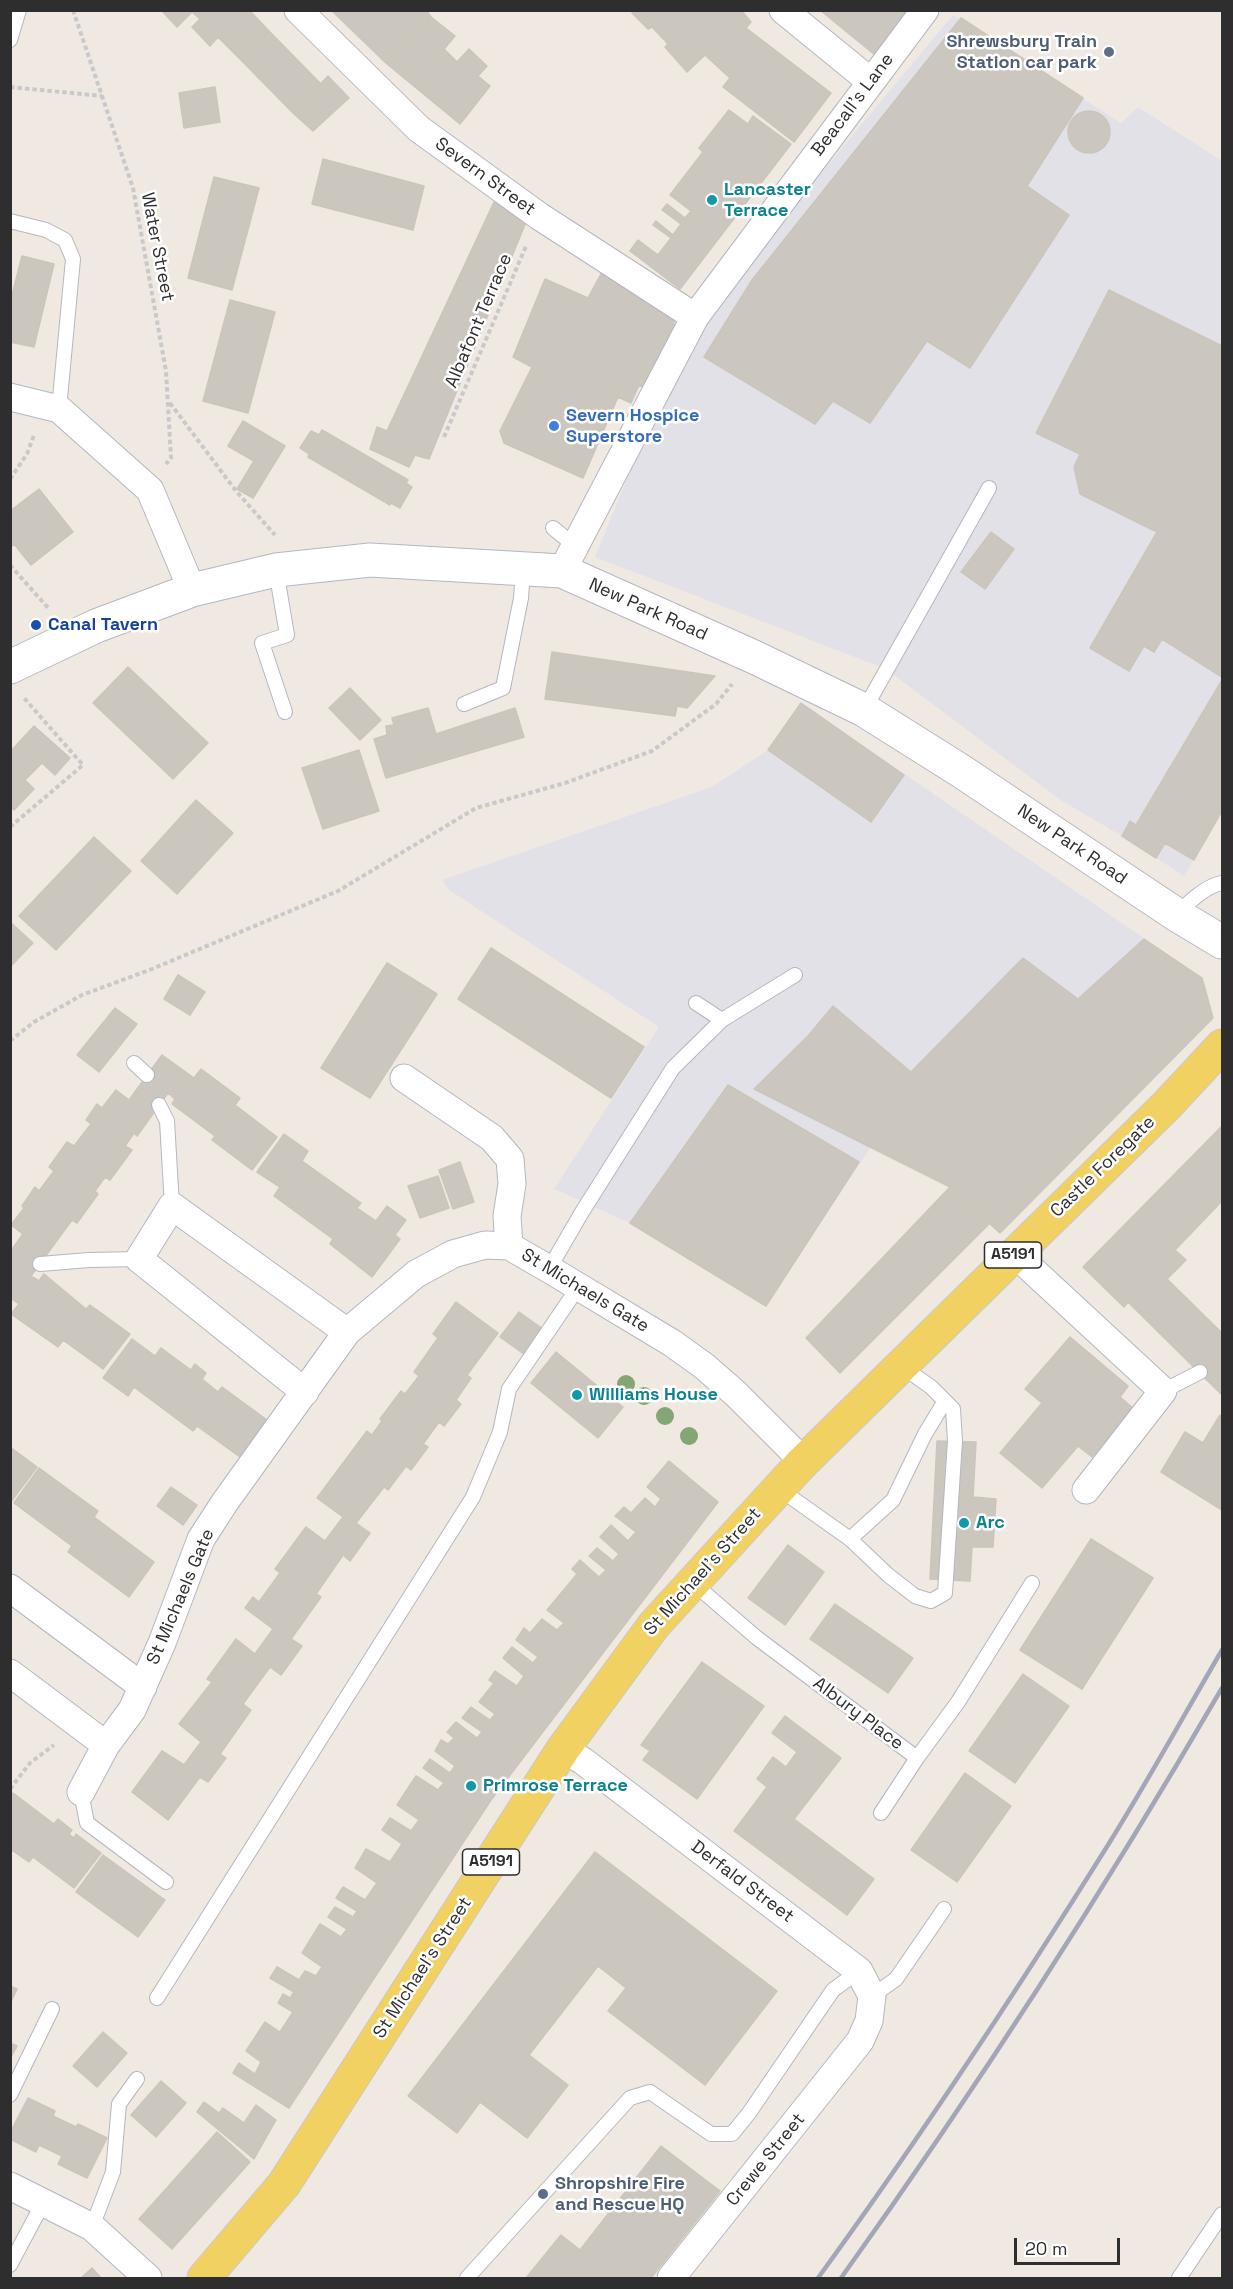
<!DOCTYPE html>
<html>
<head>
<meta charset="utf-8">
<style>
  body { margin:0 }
  #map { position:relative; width:1233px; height:2289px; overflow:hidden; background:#efe9e1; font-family:"Space Grotesk",sans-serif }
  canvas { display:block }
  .frame { position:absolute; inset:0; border:12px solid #2e2e2e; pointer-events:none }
  .scale { position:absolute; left:1014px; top:2238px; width:106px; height:27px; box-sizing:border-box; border:3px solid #2e2e2e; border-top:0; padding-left:8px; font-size:18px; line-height:21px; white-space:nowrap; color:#2e2e2e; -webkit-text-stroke:4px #fff; paint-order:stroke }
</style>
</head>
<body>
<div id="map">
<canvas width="1233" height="2289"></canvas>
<div class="frame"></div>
<div class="scale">20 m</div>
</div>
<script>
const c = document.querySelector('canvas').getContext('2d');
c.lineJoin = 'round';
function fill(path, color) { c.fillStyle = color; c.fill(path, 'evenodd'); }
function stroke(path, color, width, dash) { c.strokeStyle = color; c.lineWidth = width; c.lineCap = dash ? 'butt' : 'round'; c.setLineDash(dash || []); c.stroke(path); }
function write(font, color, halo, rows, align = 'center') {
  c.font = font + ' "Space Grotesk",sans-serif'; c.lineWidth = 5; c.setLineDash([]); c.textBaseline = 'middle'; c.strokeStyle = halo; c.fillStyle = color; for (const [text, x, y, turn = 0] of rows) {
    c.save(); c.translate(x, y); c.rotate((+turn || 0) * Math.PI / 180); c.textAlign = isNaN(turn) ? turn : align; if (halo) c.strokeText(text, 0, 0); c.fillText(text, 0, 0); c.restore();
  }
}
const industrial = new Path2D(`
  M953 15 1121 123 1138 107 1222 161V811L1184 876 1122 836 1062 801 886 669 595 557 687 333Z
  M801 703 1202 978 1213 1018 1000 1233 950 1187 871 1147 766 1306 630 1223 554 1189 659 1027 449 890 442 880 712 787 768 750Z`);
const building = new Path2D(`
  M161 10H249L269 31 240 59 218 37 210 46 192 27 200 19 192 12 177 27Z
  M331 10H426L431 17 387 64Z
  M635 10H741L751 22 746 28 831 93 794 142 723 87 730 78 705 55 687 72 665 47 668 44 652 27 648 29 632 13Z
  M820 10H910L875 55Z
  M431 17 455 36 444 49 457 62 469 49 487 66 478 76 490 86 460 124 387 64Z
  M961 18 1083 98 1027 186 1069 215 970 368 927 341 870 423 833 401 815 424 704 357 752 280Z
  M269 31 320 83 293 113 240 59Z
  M328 76 349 98 313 131 293 113Z
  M215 87 220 122 184 128 179 93Z
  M729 110 748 124 753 116 791 144 680 289 630 251 638 240 658 255 671 238 653 225 656 221 673 235 681 224 662 210 667 204 685 218 691 211 670 195 703 152 699 148Z
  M1068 132a21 21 0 1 1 42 0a21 21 0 1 1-42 0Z
  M323 159 424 186 413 230 312 204Z
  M214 177 259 188 232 290 188 278Z
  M494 202 526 222 429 459 415 455 409 467 370 449 377 427 387 431Z
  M22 256 54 264 34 347 10 342V303Z
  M602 272 670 312 674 322V329L648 389 639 385 631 403 618 397 583 478 504 443 500 431 532 367 513 357 545 279 588 298Z
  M1109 290 1222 346V677L1162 639 1154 652 1144 646 1129 671 1090 648 1157 532 1080 494 1074 467 1080 454 1036 433Z
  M230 300 275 312 248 413 203 401Z
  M243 421 285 446 253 498 237 489 254 461 228 446Z
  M322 430 408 480 406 483 412 487 400 508 391 503 390 505 308 457 309 454 300 448 311 431 319 435Z
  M39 489 73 532 31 565 14 544 10 548V511Z
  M991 532 1014 549 985 589 961 572Z
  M552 652 715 676 687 708 677 706 675 716 545 699Z
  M128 667 208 743 173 779 93 703Z
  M1222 680V811L1194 860 1165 843 1156 858 1122 836 1130 821 1136 825Z
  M350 688 381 720 360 740 329 708Z
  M801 703 904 775 871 822 768 750Z
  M428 708 436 734 515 708 524 737 386 778 374 739 387 735 386 726 394 725 392 718Z
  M34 726 70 758 55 775 42 763 25 780 34 789 14 810 10 807V752Z
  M359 750 379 811 323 829 302 768Z
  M196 800 233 833 177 894 141 861Z
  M94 837 131 871 56 950 19 916Z
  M10 922 33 943 10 967Z
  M1144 939 1202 978 1213 1018 1000 1233 950 1187 754 1089 808 1036 833 1006 911 1072 1023 958 1078 999Z
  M491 948 644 1047 611 1098 458 999Z
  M387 963 437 994 370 1098 321 1068Z
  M178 975 205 992 190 1015 164 999Z
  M115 1008 137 1024 99 1072 77 1055Z
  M162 1055 194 1078 201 1069 240 1098 235 1105 277 1137 252 1170 212 1140 215 1136 172 1104 175 1099 168 1093 137 1136 134 1133 125 1146 132 1150 110 1180 105 1177 95 1191 98 1194 77 1223 72 1220 31 1276 39 1281 44 1274 86 1309 90 1305 130 1334 103 1369 63 1340 58 1347 11 1314 19 1304 10 1298V1252L23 1234 11 1225 24 1208 22 1206 35 1187 39 1191 54 1171 49 1167 67 1142 74 1146 91 1124 86 1120 97 1104 102 1108 116 1090 129 1100Z
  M728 1085 859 1162 766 1306 630 1223Z
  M1222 1126V1201L1175 1250 1186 1260 1167 1279 1222 1333V1395L1128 1302 1124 1307 1083 1267Z
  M284 1134 308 1151 302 1161 361 1203 357 1208 376 1221 387 1206 406 1220 395 1235 400 1239 372 1277 330 1244 333 1239 274 1196 280 1187 257 1172Z
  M460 1162 474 1202 453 1209 439 1170Z
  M438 1176 449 1208 420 1218 408 1186Z
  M950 1187 990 1223 840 1373 806 1338Z
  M456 1302 498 1333 467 1375 471 1378 456 1400 461 1404 444 1426 439 1422 423 1444 428 1447 411 1470 406 1466 388 1490 384 1487 356 1523 370 1533 350 1561 343 1555 316 1594 321 1597 291 1639 302 1646 281 1675 270 1667 243 1704 251 1710 220 1754 226 1758 208 1782 200 1777 168 1820 132 1792 162 1751 184 1765 201 1742 179 1724 212 1682 207 1679 236 1639 255 1654 273 1629 245 1608 253 1597 259 1602 280 1573 275 1569 306 1527 325 1541 343 1517 317 1498 367 1431 372 1435 382 1421 380 1419 401 1391 405 1394 419 1376 414 1372 438 1338 433 1334Z
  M519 1312 547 1332 528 1357 500 1337Z
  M1070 1337 1128 1386 1120 1397 1133 1408 1092 1457 1078 1446 1042 1488 1000 1453 1042 1403 1025 1389Z
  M132 1339 155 1356 161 1348 191 1370 195 1364 206 1373 202 1379 218 1392 222 1387 267 1420 240 1457 197 1426 193 1431 134 1387 128 1396 103 1378Z
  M556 1352 623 1407 598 1438 531 1383Z
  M1220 1415 1222 1417V1510L1161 1472 1185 1432 1203 1443Z
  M937 1441 976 1442 973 1497 996 1499 993 1547H972L970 1581 930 1579Z
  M10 1447 37 1467 10 1503Z
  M669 1461 718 1502 491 1800 289 2108 233 2073 239 2063 255 2074 261 2062 246 2051 265 2022 280 2032 293 2012 278 2003 283 1994 290 1998 294 1992 270 1978 277 1967 299 1980 305 1971 316 1976 322 1967 302 1953 320 1924 341 1937 347 1929 328 1917 335 1907 353 1917 357 1911 336 1898 343 1887 365 1900 377 1883 355 1868 366 1849 390 1862 402 1844 382 1830 390 1818 411 1831 419 1820 397 1805 416 1776 438 1790 444 1783 423 1768 430 1759 450 1773 455 1766 435 1751 441 1740 448 1744 454 1738 447 1732 456 1722 477 1738 482 1732 462 1718 471 1707 490 1720 495 1714 479 1702 494 1683 489 1680 495 1671 517 1686 524 1676 503 1658 512 1647 533 1663 538 1657 516 1640 524 1628 530 1633 542 1619 557 1630 564 1623 547 1610 577 1574 572 1569 580 1560 599 1577 606 1570 589 1556 597 1548 613 1561 619 1554 600 1537 611 1525 628 1541 636 1532 615 1516 624 1507 631 1513 645 1498 655 1507 661 1499 647 1487Z
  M39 1468 98 1511 94 1517 154 1562 129 1597 68 1552 72 1546 14 1503Z
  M171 1487 197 1505 183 1525 157 1506Z
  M1091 1539 1153 1578 1082 1689 1020 1650Z
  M788 1545 824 1572 785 1625 748 1598Z
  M835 1604 913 1658 888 1693 810 1639Z
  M702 1662 764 1706 697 1799 643 1760 650 1751 641 1745Z
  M1023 1674 1069 1706 1015 1783 969 1751Z
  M785 1716 841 1758 794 1819 874 1879 847 1915 734 1831 767 1787 757 1779 773 1757 786 1767 797 1752 772 1733Z
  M965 1773 1011 1806 957 1882 911 1850Z
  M13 1793 54 1824 58 1819 72 1830 69 1834 74 1838 76 1834 101 1853 74 1888 33 1857 29 1862 10 1849V1796Z
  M595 1852 777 1991 705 2085 608 2011 626 1988 598 1966 529 2055 568 2085 527 2138 480 2102 457 2133 408 2096Z
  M103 1855 165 1900 138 1937 76 1892Z
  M10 1986 17 1989 10 2004Z
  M103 2032 127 2053 97 2087 73 2066Z
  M10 2043 17 2046 10 2059Z
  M161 2081 186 2103 156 2137 131 2115Z
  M28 2098 55 2111 53 2116 76 2127 78 2124 107 2138 87 2178 58 2164 62 2156 39 2145 36 2152 10 2139V2133Z
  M204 2102 219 2113 223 2108 244 2123 256 2105 276 2120 254 2159 197 2112Z
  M217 2132 250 2162 172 2249 139 2219Z
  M661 2146 720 2191 651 2278H526L561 2235 580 2250Z
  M92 2268 101 2278H81Z`);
const path = new Path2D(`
  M73 10 133 188 166 371 171 458 166 464
  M10 87 102 96
  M170 403 236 491 275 535
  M444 437 527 244
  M10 479 27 454 34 435
  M10 565 49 609
  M10 827 83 765 24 698
  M10 1041 34 1022 82 995 152 969 338 891 476 808 565 783 652 751 716 704 732 684
  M10 1789 30 1763 54 1745`);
const service = new Path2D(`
  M10 40 19 10
  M10 221 46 230 65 240 73 259 59 409
  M553 528 575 546
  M276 570 287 635 262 643 285 712
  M464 704 503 688 521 598 523 569
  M864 710 989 488
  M1177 915C1188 902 1206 886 1222 883
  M722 1020 795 975
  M134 1063 147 1075
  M159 1105 167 1121 172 1206
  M40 1264 89 1260 139 1259
  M549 1269 582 1212 673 1068 722 1020 696 1003
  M1163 1391 1200 1372
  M778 1488 850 1539 888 1575 915 1596 931 1601 945 1593 955 1441 953 1409 931 1387 901 1366
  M850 1539 893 1500 925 1434 945 1401
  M693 1583 757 1638 917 1758 958 1702 1032 1583
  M81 1792 87 1823 166 1882
  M881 1813 917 1758
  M872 1996 896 1979 944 1909
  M157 1998 473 1497 500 1432 509 1389 579 1286
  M10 2095 52 2009
  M92 2227 113 2172 119 2104 137 2079
  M10 2265 43 2203
  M467 2278 630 2098 650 2092 711 2134H732L749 2113 833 1990 859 1971
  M1179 2278 1222 2214`);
const minor = new Path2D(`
  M298 10 419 129 539 216 695 317
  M783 10 870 81
  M10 397 59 409 150 490 192 590
  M562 571 695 317 925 10
  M404 1078 492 1138 510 1159 512 1184 507 1216 509 1246
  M1015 1254 1163 1391 1086 1490
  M305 1392 139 1259 172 1206 347 1332
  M10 1588 143 1687
  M10 1673 106 1745
  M563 1749 583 1761 859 1971 872 1996 869 2021 860 2041 671 2278
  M81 1792 106 1745 132 1710 162 1643 201 1539 225 1502 347 1332 416 1274 453 1254 485 1245 509 1246 549 1269 672 1343 704 1366 735 1393 794 1452 802 1463
  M10 2186 92 2227 148 2278`);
const tertiary = new Path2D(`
  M10 667 96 626 192 590 276 570 370 560 562 571 754 657 864 710 961 771 1177 915 1222 942`);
const primary = new Path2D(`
  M204 2278 284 2184 563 1749 654 1625 802 1463 1167 1105 1222 1046`);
const rail = new Path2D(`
  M818 2278C920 2138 1016 1992 1108 1845 1148 1781 1184 1715 1222 1650
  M841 2278C977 2088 1104 1891 1222 1688`);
const trees = [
  [626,1384],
  [644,1396],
  [665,1416],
  [689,1436]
];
const markers = [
  [1109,52,6,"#5c6f8a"],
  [712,200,6,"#0f9aa8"],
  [554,426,6,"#3f7fe0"],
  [36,625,6,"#1a4fb4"],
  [577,1395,6,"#0f9aa8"],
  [964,1523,6,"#0f9aa8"],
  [471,1786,6,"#0f9aa8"],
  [543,2194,6,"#5c6f8a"]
];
const shields = [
  [1013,1255,57],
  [491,1862,57]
];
const shieldNames = [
  ["A5191",1013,1255],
  ["A5191",491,1862]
];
const serviceNames = [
  ["Shrewsbury Train",1097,42],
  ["Station car park",1097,63],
  ["Shropshire Fire",555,2184,"left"],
  ["and Rescue HQ",555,2205,"left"]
];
const streetNames = [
  ["Beacall's Lane",853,105,-53],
  ["Severn Street",485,177,36],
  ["Water Street",157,247,79],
  ["Albafont Terrace",479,321,-67],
  ["New Park Road",648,610,24],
  ["New Park Road",1072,845,34],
  ["Castle Foregate",1103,1167,-44],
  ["St Michaels Gate",585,1291,31],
  ["St Michael's Street",703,1572,-48],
  ["St Michaels Gate",181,1597,-67],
  ["Albury Place",858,1714,37],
  ["Derfald Street",742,1882,37],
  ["St Michael's Street",423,1968,-57],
  ["Crewe Street",766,2160,-51]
];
const cultureNames = [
  ["Lancaster",724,190],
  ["Terrace",724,211],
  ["Williams House",589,1395],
  ["Arc",976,1523],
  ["Primrose Terrace",483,1786]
];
const shopNames = [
  ["Severn Hospice",566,416],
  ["Superstore",566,437]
];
const transitNames = [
  ["Canal Tavern",48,625]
];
fill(industrial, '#e3e1e8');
fill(building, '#cbc7bf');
stroke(building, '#cbc5ba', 1.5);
stroke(service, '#b4b7c1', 16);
stroke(minor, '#b4b7c1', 29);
stroke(tertiary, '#b4b7c1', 35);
stroke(primary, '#c9c9c9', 35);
stroke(path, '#c9c9c9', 4, [4.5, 3]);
stroke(service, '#fff', 14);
stroke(minor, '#fff', 27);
stroke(tertiary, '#fff', 33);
stroke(primary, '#f2d163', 33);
stroke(rail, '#a3a6b8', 4.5);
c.fillStyle = '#84a574';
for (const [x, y] of trees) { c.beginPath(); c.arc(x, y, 9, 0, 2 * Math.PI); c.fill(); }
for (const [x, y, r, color] of markers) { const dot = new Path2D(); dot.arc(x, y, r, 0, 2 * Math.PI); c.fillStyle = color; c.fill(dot); stroke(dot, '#fff', 2); }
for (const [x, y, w] of shields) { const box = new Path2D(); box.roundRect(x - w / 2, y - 13, w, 26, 4.5); c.fillStyle = '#fff'; c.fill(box); stroke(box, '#2e2e2e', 1.5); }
write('bold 16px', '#2e2e2e', null, shieldNames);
write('bold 18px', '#4e5e75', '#fff', serviceNames, 'right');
write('18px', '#2e2e2e', '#fff', streetNames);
write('bold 18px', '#0d838f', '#fff', cultureNames, 'left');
write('bold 18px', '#366cbe', '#fff', shopNames, 'left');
write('bold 18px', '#164399', '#fff', transitNames, 'left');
</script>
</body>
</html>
